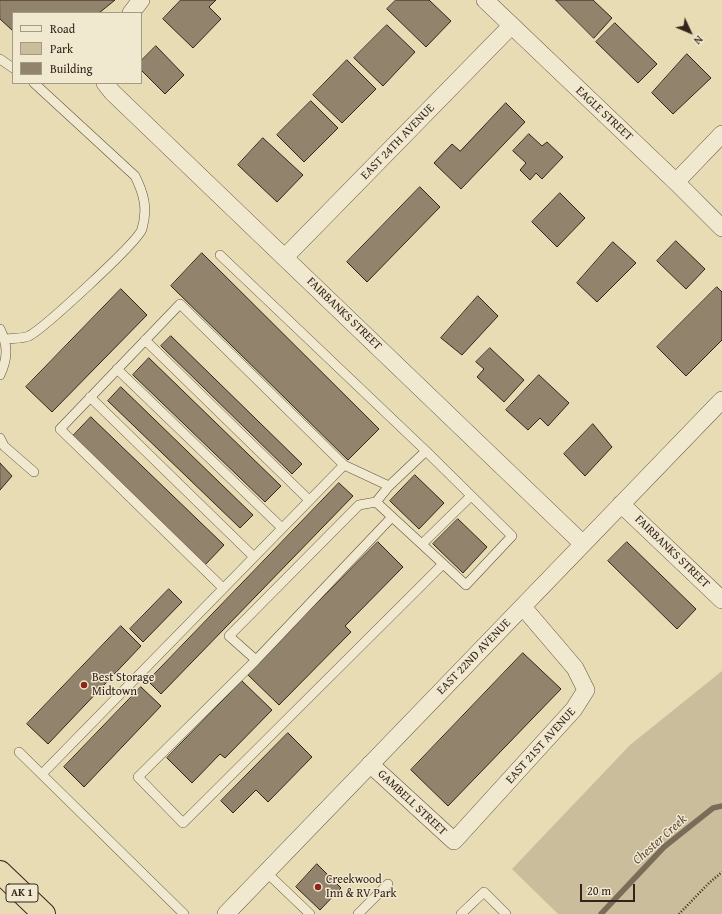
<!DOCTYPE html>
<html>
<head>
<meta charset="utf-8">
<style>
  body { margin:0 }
  #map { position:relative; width:722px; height:914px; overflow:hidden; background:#e8dcb5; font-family:"Gentium Book Plus",serif }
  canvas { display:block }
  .legend { position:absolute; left:12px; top:12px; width:130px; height:72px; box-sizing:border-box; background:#f0e8cf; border:1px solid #a59987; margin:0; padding:5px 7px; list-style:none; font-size:12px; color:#34231c }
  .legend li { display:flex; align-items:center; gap:8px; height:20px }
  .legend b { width:20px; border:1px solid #a59987 }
  .north { position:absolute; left:670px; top:12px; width:40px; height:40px; -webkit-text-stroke:3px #f0e8cf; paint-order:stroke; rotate:134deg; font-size:11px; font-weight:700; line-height:16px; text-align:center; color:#34231c }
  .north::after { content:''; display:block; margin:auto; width:14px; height:18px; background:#34231c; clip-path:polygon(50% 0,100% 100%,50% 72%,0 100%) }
  .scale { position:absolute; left:580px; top:884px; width:55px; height:18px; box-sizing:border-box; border:2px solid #34231c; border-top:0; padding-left:5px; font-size:12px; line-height:14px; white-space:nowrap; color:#34231c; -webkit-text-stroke:3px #f0e8cf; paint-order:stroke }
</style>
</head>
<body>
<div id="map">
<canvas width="722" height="914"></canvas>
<ul class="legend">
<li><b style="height:5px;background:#f0e8cf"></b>Road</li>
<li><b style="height:11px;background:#c9bd9b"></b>Park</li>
<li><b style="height:11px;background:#92836c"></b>Building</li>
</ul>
<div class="north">N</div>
<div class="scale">20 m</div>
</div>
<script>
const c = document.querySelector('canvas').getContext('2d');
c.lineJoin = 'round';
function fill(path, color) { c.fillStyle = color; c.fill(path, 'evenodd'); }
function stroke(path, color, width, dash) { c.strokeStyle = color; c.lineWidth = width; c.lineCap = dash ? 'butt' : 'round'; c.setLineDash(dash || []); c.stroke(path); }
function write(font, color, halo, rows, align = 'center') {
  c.font = font + ' "Gentium Book Plus",serif'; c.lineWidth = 3; c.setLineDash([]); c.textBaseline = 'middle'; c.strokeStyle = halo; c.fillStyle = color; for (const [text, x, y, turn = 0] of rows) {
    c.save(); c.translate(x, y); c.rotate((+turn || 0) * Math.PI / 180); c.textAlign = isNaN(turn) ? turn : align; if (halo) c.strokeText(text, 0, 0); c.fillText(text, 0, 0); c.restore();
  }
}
const green = new Path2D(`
  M722 671V914H558L512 869 630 745Z`);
const stream = new Path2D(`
  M601 914 664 847 713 808 722 806`);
const building = new Path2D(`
  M0 0H115L99 13H13V31L0 19Z
  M181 0H216L209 7 221 19 193 48 163 19Z
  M396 0H429L451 21 426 47 387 9Z
  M556 0H593L612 18 594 38Z
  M615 23 657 64 638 83 596 42Z
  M387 25 415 52 383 86 354 58Z
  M156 46 184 75 165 94 141 70V61Z
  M687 54 711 78 673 114 652 93Z
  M347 60 376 89 342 123 313 95Z
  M311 101 338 128 304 162 277 135Z
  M506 103 525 122 461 189 434 163 452 144 460 151Z
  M529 134 542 146 547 142 563 157 542 179 536 173 530 180 520 170 526 163 513 151Z
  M263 138 303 175 277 202 238 165Z
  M420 187 440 207 367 282 347 262Z
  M560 193 585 218 557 247 532 222Z
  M676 241 705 269 686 289 657 261Z
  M613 242 636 263 597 302 577 283Z
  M202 253 379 429 348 460 171 286Z
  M717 287 722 292V340L686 376 657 347Z
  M121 289 147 315 52 412 26 387Z
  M478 296 498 316 462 355 441 338Z
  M171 336 302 464 292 474 161 346Z
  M490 348 524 380 504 402 477 377 484 369 476 362Z
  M149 358 281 486 265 502 133 375Z
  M539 375 569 403 548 426 540 418 528 430 506 410Z
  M121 387 253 515 240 528 108 401Z
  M91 417 224 545 205 565 73 436Z
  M593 424 612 447 585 476 564 454Z
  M0 463 12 476 0 490Z
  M415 475 444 503 419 529 390 501Z
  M339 483 353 496 161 694 148 681Z
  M458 519 487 547 463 573 433 544Z
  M378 542 403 567 345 626 351 632 279 705 247 674Z
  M627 542 696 609 677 629 608 561Z
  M169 589 182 602 143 642 130 629Z
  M121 626 141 646 48 744 27 724Z
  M523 653 561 689 448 806 411 770Z
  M242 681 272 710 225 758 220 754 192 783 167 758Z
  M141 687 161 706 84 787 64 767Z
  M288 733 312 757 268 802 256 790 233 813 221 801Z
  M317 864 341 888 320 910 296 887Z`);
const path = new Path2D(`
  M679 914 709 883 722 872`);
const service = new Path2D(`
  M0 59 13 68
  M220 255 426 451
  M0 329C8 345 8 358 0 375
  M5 339C12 338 22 339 29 336 44 328 138 242 142 229 148 209 144 194 135 176L34 83
  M145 340 309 500
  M117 369 282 528
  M90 397 254 557
  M0 438 4 446 34 472
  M344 465 389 486 426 451 512 536 466 585 376 502 389 486
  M392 517 256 660 138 777 183 823 443 564
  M422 544 471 496
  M256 660 229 636 359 505 376 502
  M19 752 184 914
  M42 774 344 465 180 304 60 429 223 588
  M266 872 310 914
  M358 914 388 884
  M461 914 484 892 506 914`);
const minor = new Path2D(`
  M485 0 676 182 722 228
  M131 13 141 0
  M105 83 112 92 583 544
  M676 182 722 134
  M285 257 511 26
  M621 504 722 600
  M370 764 454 841 574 709 586 690 575 668 523 607
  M226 914 722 400`);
const trunk = new Path2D(`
  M0 872 44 914`);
const markers = [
  [84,685,4,"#8f2418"],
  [318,887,4,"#8f2418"]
];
const shields = [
  [22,893,32]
];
const shieldNames = [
  ["AK 1",22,893]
];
const streetNames = [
  ["EAGLE STREET",604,114,43],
  ["EAST 24TH AVENUE",398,142,-46],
  ["FAIRBANKS STREET",344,314,44],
  ["FAIRBANKS STREET",672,552,44],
  ["EAST 22ND AVENUE",474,657,-46],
  ["EAST 21ST AVENUE",541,746,-48],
  ["GAMBELL STREET",412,803,43]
];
const poiNames = [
  ["Best Storage",92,678],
  ["Midtown",92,692],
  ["Creekwood",326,880],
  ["Inn & RV Park",326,894]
];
const waterNames = [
  ["Chester Creek",660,840,-42]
];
fill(green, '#c9bd9b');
stroke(stream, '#7b6c59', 5.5);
fill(building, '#92836c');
stroke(building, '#34231c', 1);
stroke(service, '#615142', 10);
stroke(minor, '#615142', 18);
stroke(trunk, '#34231c', 24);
stroke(path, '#34231c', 2.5, [1, 2]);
stroke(service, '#f0e8cf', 9);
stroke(minor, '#f0e8cf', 17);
stroke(trunk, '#e8dcb5', 22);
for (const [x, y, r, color] of markers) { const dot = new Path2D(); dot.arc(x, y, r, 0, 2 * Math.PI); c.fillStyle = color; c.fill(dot); stroke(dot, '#f0e8cf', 1.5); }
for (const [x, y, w] of shields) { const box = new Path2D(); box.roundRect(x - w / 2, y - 9, w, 18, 3); c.fillStyle = '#f0e8cf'; c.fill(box); stroke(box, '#34231c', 1); }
write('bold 11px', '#34231c', null, shieldNames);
write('12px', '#34231c', '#f0e8cf', streetNames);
write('12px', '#34231c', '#f0e8cf', poiNames, 'left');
write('italic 13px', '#5e4e3f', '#f0e8cf', waterNames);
</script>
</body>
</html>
